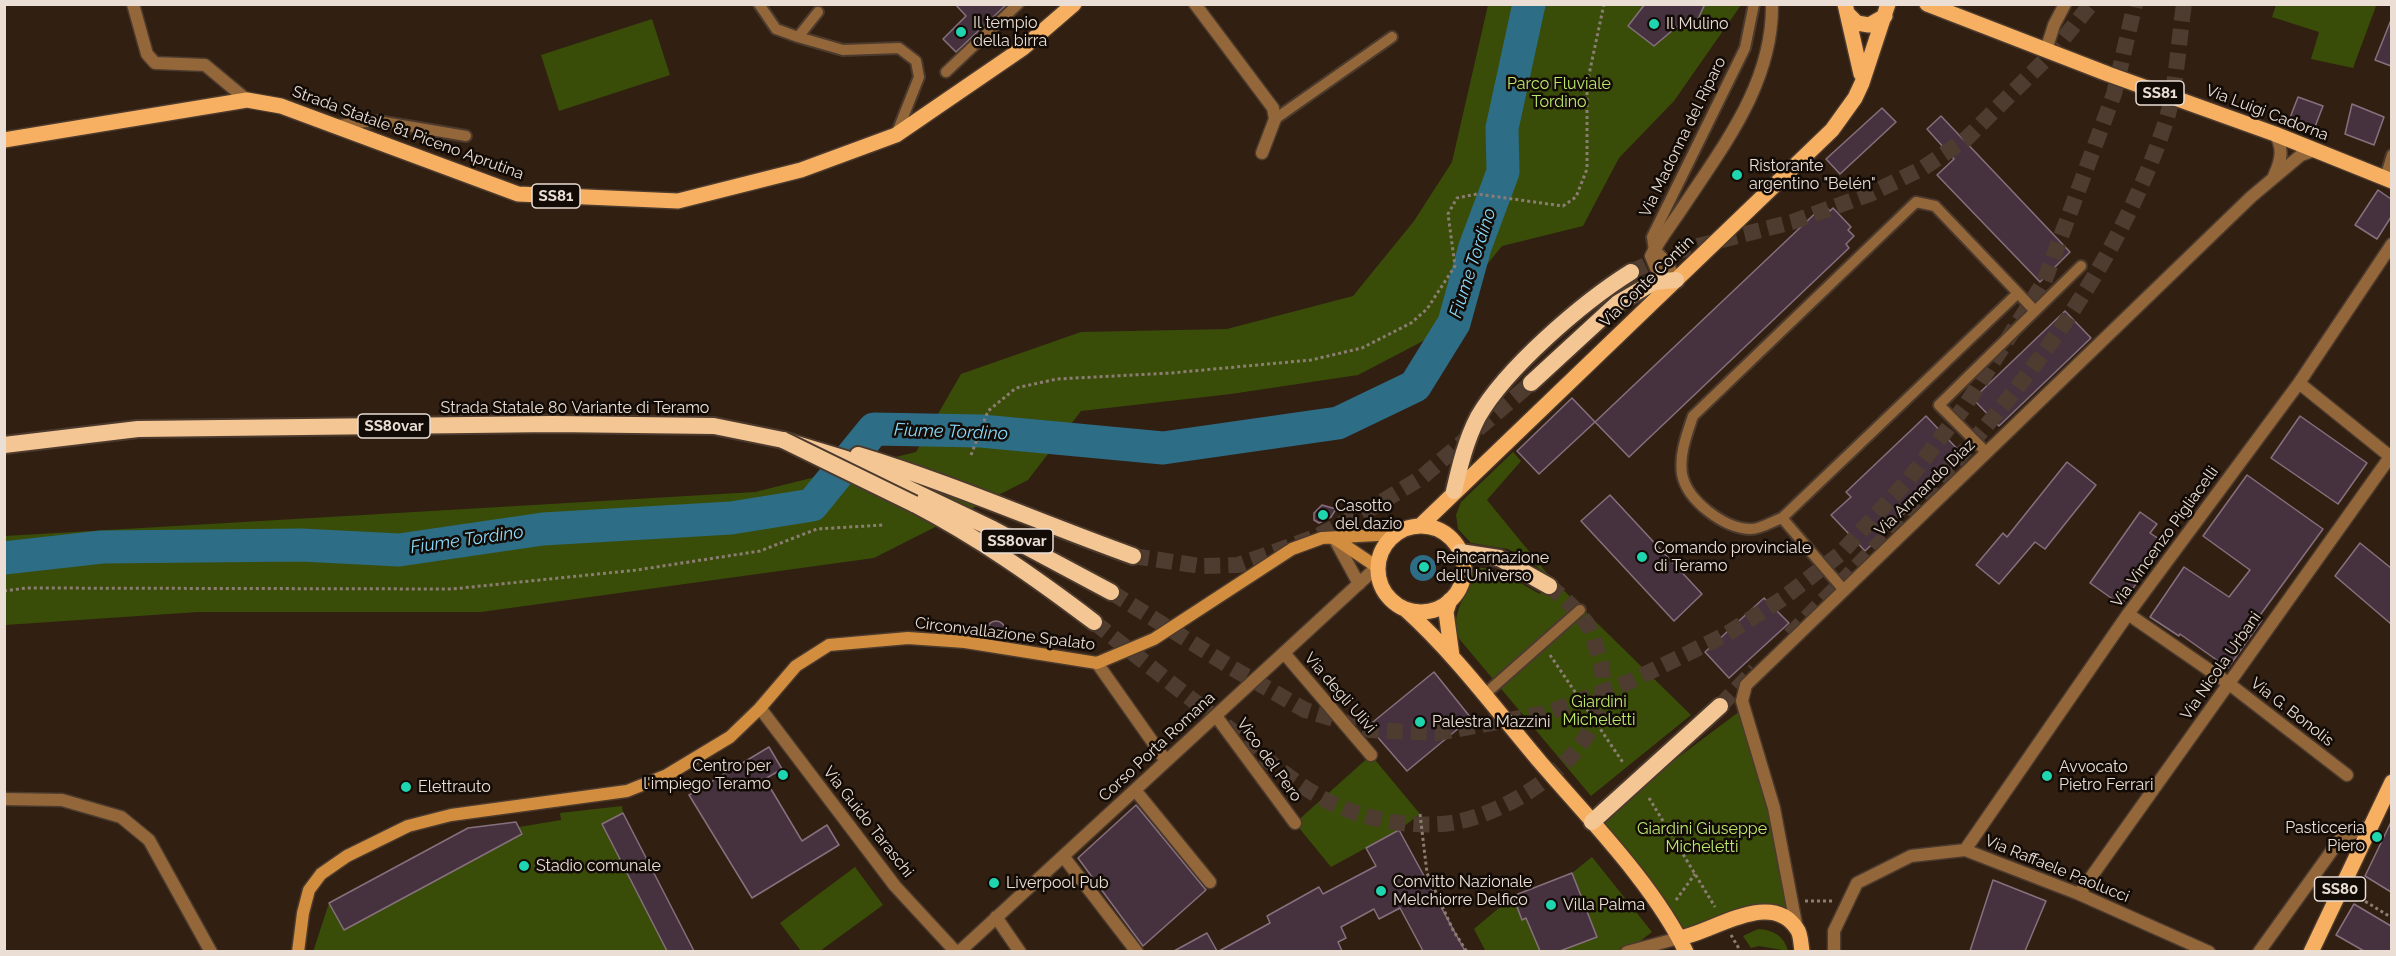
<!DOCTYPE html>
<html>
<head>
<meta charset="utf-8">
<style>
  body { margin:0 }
  #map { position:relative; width:2396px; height:956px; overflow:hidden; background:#311f12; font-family:Raleway,sans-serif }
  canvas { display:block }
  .frame { position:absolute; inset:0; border:6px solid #eaded5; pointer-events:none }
</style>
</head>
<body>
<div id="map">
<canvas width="2396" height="956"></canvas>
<div class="frame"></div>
</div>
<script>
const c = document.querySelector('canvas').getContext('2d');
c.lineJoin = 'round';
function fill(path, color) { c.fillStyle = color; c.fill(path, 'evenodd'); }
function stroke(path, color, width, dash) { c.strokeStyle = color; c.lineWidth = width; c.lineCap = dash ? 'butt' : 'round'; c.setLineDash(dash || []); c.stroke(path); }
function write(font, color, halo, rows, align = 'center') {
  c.font = font + ' Raleway,sans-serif'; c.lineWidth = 5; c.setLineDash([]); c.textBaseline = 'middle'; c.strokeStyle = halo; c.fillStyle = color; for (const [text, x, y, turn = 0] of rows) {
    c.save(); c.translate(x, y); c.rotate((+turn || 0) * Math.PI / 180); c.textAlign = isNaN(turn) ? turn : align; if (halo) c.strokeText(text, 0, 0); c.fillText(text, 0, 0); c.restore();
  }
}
const green = new Path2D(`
  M1488 5H1741L1674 101 1619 158 1583 226 1502 246 1427 339 1358 375 1231 394 1081 411 1028 480 874 558 481 612H198L5 625V536L755 492 916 452 961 374 1081 332 1227 329 1353 296 1414 221 1452 162Z
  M2276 5V4L2379 5 2376 6 2353 68 2311 59 2319 32 2272 17Z
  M652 19 670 75 559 111 541 55Z
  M1513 452 1521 461 1487 500 1550 577 1691 715 1591 796 1456 635C1453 600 1472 597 1472 569 1489 562 1525 586 1540 594L1550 578 1530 561 1508 549 1471 543 1458 529 1456 515 1461 502Z
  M1744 708 1797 929 1772 912 1679 938 1592 822Z
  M1371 755 1420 814 1399 830 1331 867 1295 823Z
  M622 806 623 813 694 951 313 952 329 903 468 828 516 822 519 827 561 820 560 813Z
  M1592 857 1652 932 1627 951 1486 952 1474 929 1513 896 1572 873Z
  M855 867 883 905 820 951H801L780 923Z
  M1758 929C1774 930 1784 936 1788 951L1759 946 1751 948 1743 936Z`);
const water = new Path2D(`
  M1410 568a13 13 0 1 1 26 0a13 13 0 1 1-26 0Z`);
const river = new Path2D(`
  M4 558 102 547 301 545 399 550 543 529 731 518 812 505 874 429 981 431 1163 448 1338 423 1415 386 1454 323 1475 247 1503 172 1502 128 1529 4`);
const building = new Path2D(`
  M955 4H1007L956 52 943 39 966 16Z
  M1645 4H1705L1696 23 1686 19 1654 46 1628 26Z
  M2391 20V66L2375 60Z
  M2298 97 2323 106 2313 132 2288 123Z
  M2352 104 2384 117 2374 145 2345 134Z
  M1882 108 1896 122 1840 174 1826 159Z
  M1941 116 2070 252 2040 282 1937 175 1954 159 1927 129Z
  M2378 190 2391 199V217L2377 239 2355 225Z
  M1824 205 1830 211 1833 208 1851 227 1848 230 1854 236 1846 244 1849 248 1629 457 1595 422Z
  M2065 311 2091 338 1999 426 1973 399Z
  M1572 398 1595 422 1539 474 1517 451Z
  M1926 416 1964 456 1865 551 1831 515 1851 497 1846 492Z
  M2300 416 2367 463 2338 504 2271 458Z
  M2067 462 2096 485 2045 549 2035 542 1999 584 1976 565 2003 533 2007 537Z
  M2247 475 2323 529 2258 618 2262 620 2228 668 2180 634 2179 636 2150 617 2184 567 2229 597 2250 570 2203 536Z
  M1610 495 1702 594 1674 621 1581 521Z
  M1322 505 1336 509 1331 517 1319 523 1314 520V513Z
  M2140 512 2157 524 2150 533 2165 543 2121 605 2090 583Z
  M2360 543 2391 568V624L2335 576Z
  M1764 598 1789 623 1729 678 1705 652Z
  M987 630a9 9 0 1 1 18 0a9 9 0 1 1-18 0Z
  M1434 672 1471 718 1407 771 1368 726Z
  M769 747 782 769 765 779 802 841 827 825 839 845 752 898 689 795Z
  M1136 805 1206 890 1143 946 1078 858Z
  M623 813 694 951H667L602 824Z
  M516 822 522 834 344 930 329 903 468 828Z
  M2391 822V892L2365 876Z
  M1399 830 1465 951H1423L1400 908 1379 919 1374 909 1341 927 1346 938 1338 942 1342 951H1219L1270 923 1267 916 1319 887 1323 894 1376 866 1366 848Z
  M1572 873 1597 937 1560 951H1540L1526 918 1522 920 1513 896Z
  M1993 880 2046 901 2025 951H1970Z
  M2354 904 2391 926V951H2364L2336 935Z
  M1207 933 1217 951H1174Z`);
const trunkTunnel = new Path2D(`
  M1631 272 1671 253 1792 222 1870 194 1923 168 1966 139 2051 54 2091 4
  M1133 556 1201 566 1238 565 1315 537 1365 512 1421 478 1531 383
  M1111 592 1232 668 1305 710 1370 730 1437 733 1547 713 1631 681 1725 635 1782 599 1840 554 1909 479 1965 406 2044 282 2114 94 2135 4
  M1094 622C1138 657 1182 692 1226 726 1268 760 1312 802 1366 816 1395 824 1431 828 1461 821 1532 804 1628 733 1597 650 1594 641 1591 628 1585 621 1575 608 1562 596 1549 586
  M1790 635C1940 481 2097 330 2166 121 2176 90 2179 38 2184 4
  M1720 706 1755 670`);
const path = new Path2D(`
  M971 455 988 411 1016 388 1057 379 1171 373 1311 360 1362 348 1411 323 1427 309 1455 266 1448 214 1457 198 1477 194 1563 206 1576 197 1587 169V84L1604 4
  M4 591 26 588 452 589 637 570 760 551 817 529 883 525
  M1550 655 1624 764
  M1649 798 1715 907
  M1420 814 1427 873 1453 930 1467 952
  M2355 895 2392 918
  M1676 900 1695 874
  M1805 901H1832
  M1731 935 1741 952`);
const service = new Path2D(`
  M759 4 776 29 798 37
  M818 12 798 37 843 50 899 48 916 61 919 77 896 135
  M946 72 1018 4
  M1275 119 1392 37
  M336 125 378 121 466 136
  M2385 178 2392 155
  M1916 202 1935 206 2018 293 1782 518C1773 521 1761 529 1751 529 1725 529 1687 501 1682 474 1679 454 1687 434 1693 416Z
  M1654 250 1652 237 1745 48 1754 4
  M2018 293 2035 311
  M1986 452 1939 405 2081 266
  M1782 518 1843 589
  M1484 695 1580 610`);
const minor = new Path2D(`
  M133 4 147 54 155 63 205 65 247 100
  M1195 4 1273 108 1275 119 1262 153
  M2046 50 2054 25 2065 4
  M2274 176C2281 161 2284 149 2275 134
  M1654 250 1666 262 1676 280
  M1676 280 1656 268 1651 256C1659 240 1671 225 1681 210 1723 146 1773 84 1772 4
  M2299 383 2392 458
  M1334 538 1359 584
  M2128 614 2228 683 2347 775
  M1284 653 1371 755
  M1097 663 1166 761
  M760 708 895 886 956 952
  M1216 716 1295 823
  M1135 790 1210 882
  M4 799 62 800 121 817 149 840 211 952
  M1965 850 2128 614 2299 383 2392 244
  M1063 856 1137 952
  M2079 894 2390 457
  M996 917 1020 952
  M1797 929 1774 808 1742 701 1746 685 2251 197 2301 155 2315 150
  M959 952 1377 567
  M1627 952 1679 938
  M1834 952V931L1857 883 1911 856 1965 850 2079 894 2209 952
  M2259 952 2341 838 2370 826`);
const secondary = new Path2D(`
  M1334 538 1377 567
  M298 952 303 913 309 890 321 874 347 856 408 826 451 815 627 791 667 775 730 737 760 708 796 666 829 645 908 638 965 642 1097 663 1154 639 1292 549 1322 538 1395 534`);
const primary = new Path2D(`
  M1845 4 1861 74
  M1927 4 2108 74 2275 134 2392 181
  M1848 14 1857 23 1869 25 1885 16
  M4 140 247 100 281 106 518 194 678 201 801 170 896 135 1023 48 1074 4
  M1420 526 1832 130 1855 98 1862 83 1888 4
  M1378 569a43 43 0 1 1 86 0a43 43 0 1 1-86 0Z
  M1450 600 1446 612 1452 656
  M1405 609C1456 655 1497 711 1541 763 1589 819 1655 886 1686 952
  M1679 938C1712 933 1771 888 1797 929 1801 934 1801 945 1802 952
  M2311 952 2392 782`);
const trunk = new Path2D(`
  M1531 383 1618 303 1654 282 1676 280
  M4 445 138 429 553 424 714 426 783 440 846 459 993 529 1111 592
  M858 455C951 483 1041 523 1133 556
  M1454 491C1460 465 1466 440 1478 417 1506 368 1583 302 1631 272
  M914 504C979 538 1036 578 1094 622
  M1460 552 1499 558 1549 586
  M1592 822 1720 706`);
const trunkBridge = new Path2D(`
  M783 440 914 504`);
const markers = [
  [1654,24,6,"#1fd5b0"],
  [961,32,6,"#1fd5b0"],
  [1737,175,6,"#1fd5b0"],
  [1323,515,6,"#1fd5b0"],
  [1642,557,6,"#1fd5b0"],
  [1424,567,6,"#1fd5b0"],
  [1420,722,6,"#1fd5b0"],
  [783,775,6,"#1fd5b0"],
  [2047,776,6,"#1fd5b0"],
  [406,787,6,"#1fd5b0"],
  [2377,837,6,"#1fd5b0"],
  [524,866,6,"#1fd5b0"],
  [994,883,6,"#1fd5b0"],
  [1381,891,6,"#1fd5b0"],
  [1551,905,6,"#1fd5b0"]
];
const shields = [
  [2160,93,48],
  [556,196,48],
  [394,426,72],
  [1017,541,72],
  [2340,889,51]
];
const shieldNames = [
  ["SS81",2160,93],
  ["SS81",556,196],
  ["SS80var",394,426],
  ["SS80var",1017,541],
  ["SS80",2340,889]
];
const poiNames = [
  ["Il tempio",973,23],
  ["della birra",973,41],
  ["Il Mulino",1666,24],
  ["Ristorante",1749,166],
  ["argentino \"Belén\"",1749,184],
  ["Casotto",1335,506],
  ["del dazio",1335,524],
  ["Comando provinciale",1654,548],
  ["di Teramo",1654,566],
  ["Reincarnazione",1436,558],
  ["dell’Universo",1436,576],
  ["Palestra Mazzini",1432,722],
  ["Centro per",771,766,"right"],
  ["l'impiego Teramo",771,784,"right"],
  ["Avvocato",2059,767],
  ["Pietro Ferrari",2059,785],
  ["Elettrauto",418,787],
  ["Pasticceria",2365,828,"right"],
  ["Piero",2365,846,"right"],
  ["Stadio comunale",536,866],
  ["Convitto Nazionale",1393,882],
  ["Melchiorre Delfico",1393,900],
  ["Liverpool Pub",1006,883],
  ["Villa Palma",1563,905]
];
const parkNames = [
  ["Parco Fluviale",1559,84],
  ["Tordino",1559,102],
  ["Giardini",1599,702],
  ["Micheletti",1599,720],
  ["Giardini Giuseppe",1702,829],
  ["Micheletti",1702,847]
];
const streetNames = [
  ["Via Luigi Cadorna",2267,113,21],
  ["Strada Statale 81 Piceno Aprutina",408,133,20],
  ["Via Madonna del Riparo",1683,137,-64],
  ["Via Conte Contin",1647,282,-44],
  ["Strada Statale 80 Variante di Teramo",575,408],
  ["Via Armando Diaz",1925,488,-44],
  ["Via Vincenzo Pigliacelli",2165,537,-54],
  ["Circonvallazione Spalato",1005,634,7],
  ["Via Nicola Urbani",2221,666,-55],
  ["Via degli Ulivi",1340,693,49],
  ["Via G. Bonolis",2292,712,38],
  ["Corso Porta Romana",1157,747,-43],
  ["Vico del Pero",1269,760,54],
  ["Via Guido Taraschi",868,822,52],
  ["Via Raffaele Paolucci",2057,869,22]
];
const waterNames = [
  ["Fiume Tordino",1473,263,-72],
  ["Fiume Tordino",951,432,2],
  ["Fiume Tordino",467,540,-8]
];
fill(green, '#394d09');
fill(water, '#2d6d86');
stroke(river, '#2d6d86', 33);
fill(building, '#46323f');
stroke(building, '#87707e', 1.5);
stroke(trunkTunnel, '#4d3c2f', 16, [16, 8]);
stroke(service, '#4b3a2d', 14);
stroke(minor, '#4b3a2d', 15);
stroke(secondary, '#4b3a2d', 15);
stroke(primary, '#4b3a2d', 18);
stroke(trunk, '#4b3a2d', 20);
stroke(path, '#8c7d72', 3, [3, 3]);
stroke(service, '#936739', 10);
stroke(minor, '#936739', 12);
stroke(secondary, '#d28d3e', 12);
stroke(primary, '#f7b062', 15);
stroke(trunk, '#f4c694', 16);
stroke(trunkBridge, '#4b3a2d', 20, []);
stroke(trunkBridge, '#f4c694', 16);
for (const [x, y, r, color] of markers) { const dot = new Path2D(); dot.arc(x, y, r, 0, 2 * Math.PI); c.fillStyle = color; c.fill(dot); stroke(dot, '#130b06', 2); }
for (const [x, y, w] of shields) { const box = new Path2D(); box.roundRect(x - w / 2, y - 12, w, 24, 4.5); c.fillStyle = '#130b06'; c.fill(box); stroke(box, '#eaded5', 1.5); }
write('bold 15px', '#eaded5', null, shieldNames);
write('16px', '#eaded5', '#130b06', poiNames, 'left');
write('16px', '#bce76e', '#130b06', parkNames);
write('16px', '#eaded5', '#130b06', streetNames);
write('italic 18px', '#87dafb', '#130b06', waterNames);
</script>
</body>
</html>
